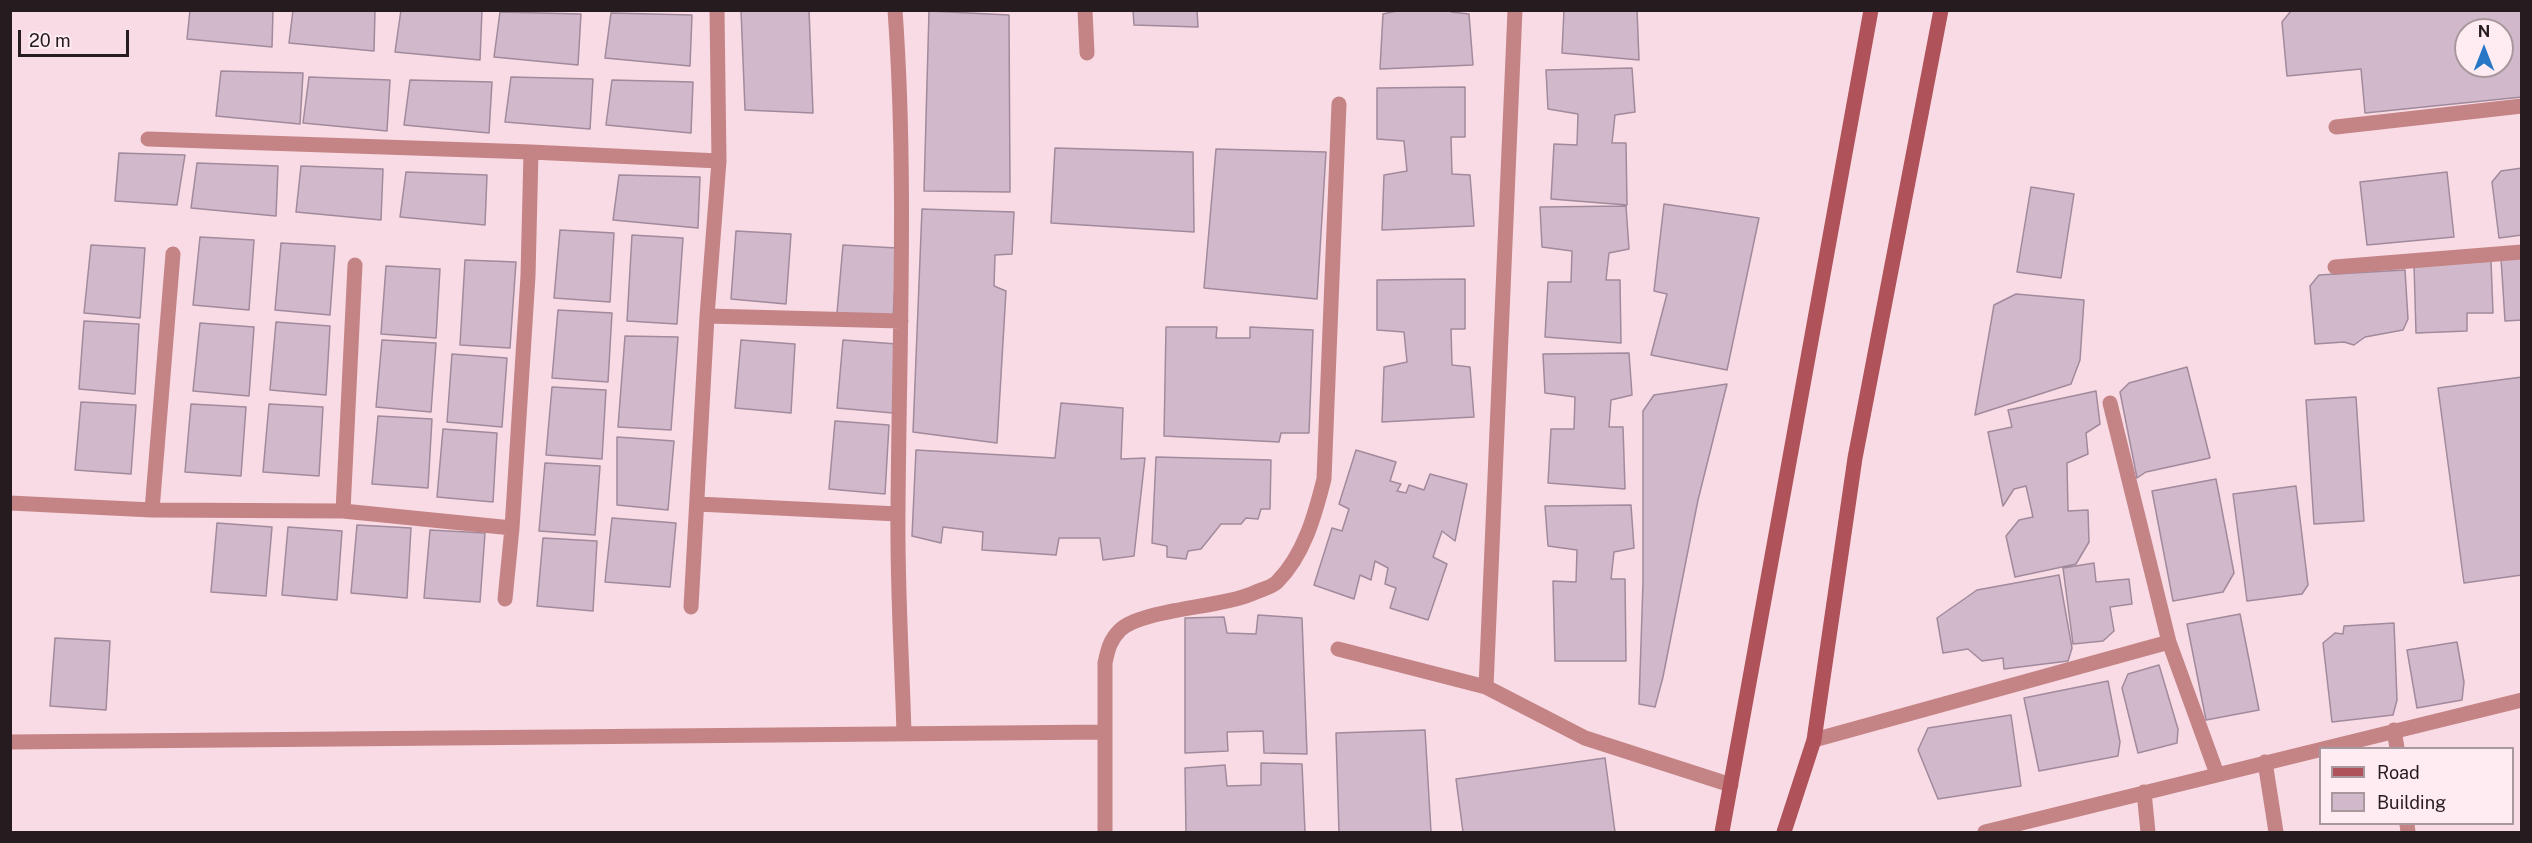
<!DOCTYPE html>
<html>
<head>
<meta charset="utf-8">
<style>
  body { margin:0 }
  #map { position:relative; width:2532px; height:843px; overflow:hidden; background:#f9dbe5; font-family:"Public Sans",sans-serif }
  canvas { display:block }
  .frame { position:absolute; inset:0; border:12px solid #261b1f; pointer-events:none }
  .legend { position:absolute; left:2319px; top:747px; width:195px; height:78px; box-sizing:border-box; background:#feecf2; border:2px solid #a8989e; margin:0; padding:8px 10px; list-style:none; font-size:18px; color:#261b1f }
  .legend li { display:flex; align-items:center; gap:12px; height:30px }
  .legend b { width:30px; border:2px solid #a8989e }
  .north { position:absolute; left:2454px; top:18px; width:60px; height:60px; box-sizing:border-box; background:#feecf2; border:2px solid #a8989e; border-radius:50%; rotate:0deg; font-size:16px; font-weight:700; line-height:24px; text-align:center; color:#261b1f }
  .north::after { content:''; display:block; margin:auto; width:21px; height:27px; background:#2877c7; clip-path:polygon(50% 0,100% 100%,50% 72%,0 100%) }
  .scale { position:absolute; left:18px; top:30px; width:111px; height:27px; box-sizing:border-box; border:3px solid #261b1f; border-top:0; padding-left:8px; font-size:18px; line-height:21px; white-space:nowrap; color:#261b1f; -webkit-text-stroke:4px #feecf2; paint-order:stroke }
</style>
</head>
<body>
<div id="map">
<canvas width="2532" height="843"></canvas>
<div class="frame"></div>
<ul class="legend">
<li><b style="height:8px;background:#af525a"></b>Road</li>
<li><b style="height:16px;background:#d1b9cb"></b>Building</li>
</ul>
<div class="north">N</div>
<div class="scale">20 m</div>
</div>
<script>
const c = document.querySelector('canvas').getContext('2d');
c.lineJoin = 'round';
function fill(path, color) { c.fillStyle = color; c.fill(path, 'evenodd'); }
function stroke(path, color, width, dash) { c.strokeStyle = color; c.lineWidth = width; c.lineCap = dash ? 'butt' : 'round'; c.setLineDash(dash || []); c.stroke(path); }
const building = new Path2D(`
  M190 10H273L272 47 187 39Z
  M293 10H375L374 51 289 43Z
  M401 10H482L480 60 395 52Z
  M741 10H809L813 113 745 110Z
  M1133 10H1197L1198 27 1134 25Z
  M1401 10H1450L1451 12 1469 14 1473 65 1380 69 1383 14Z
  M1564 10H1637L1639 60 1562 53Z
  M2522 10V97L2365 113 2361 69 2287 76 2282 22 2291 11ZM2466 30H2502V66H2466Z
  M929 11 1009 15 1010 192 924 191Z
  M500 12 581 14 578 65 494 57Z
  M611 13 692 15 690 66 605 58Z
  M1632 68 1635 112 1615 115 1612 143H1626L1627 205 1551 199 1554 144 1577 145 1578 114 1548 109 1546 70Z
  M221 71 303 73 300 124 216 116Z
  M309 77 390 80 387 131 303 123Z
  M511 77 593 79 590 129 505 122Z
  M410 80 492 82 489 133 404 125Z
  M612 80 693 82 691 133 606 125Z
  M1465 87V137H1451L1452 174 1470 175 1474 226 1382 230 1384 175 1407 171 1404 141 1377 139V88Z
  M1055 148 1193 152 1194 232 1051 223Z
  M1216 149 1326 152 1317 299 1204 288Z
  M119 153 185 155 177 205 115 201Z
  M197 163 278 166 276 216 191 208Z
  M301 166 383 169 381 220 296 212Z
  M2522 168V235L2499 238 2492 182 2501 171Z
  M406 172 487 175 485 225 400 217Z
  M2447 172 2454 237 2367 245 2360 182Z
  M619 175 700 177 698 228 613 220Z
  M2031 187 2074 194 2061 278 2017 272Z
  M1664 204 1759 218 1727 370 1651 355 1667 294 1654 291Z
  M1626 206 1629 249 1609 253 1606 280H1620L1621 343 1545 337 1548 282H1571L1572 251 1542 247 1540 207Z
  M922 209 1014 212 1012 254 995 255 994 286 1006 291 997 443 913 432Z
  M560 230 614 233 610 302 554 298Z
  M736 231 791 234 786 304 731 299Z
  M632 235 683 238 677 324 627 321Z
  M200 237 254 240 249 310 193 305Z
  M281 243 335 246 330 315 275 310Z
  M91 245 145 248 140 318 84 313Z
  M843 245 897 248 893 318 837 313Z
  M2522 257V320L2505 321 2501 258Z
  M465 260 516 262 510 348 460 345Z
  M2491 261 2493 313H2467V331L2416 333 2414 264Z
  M386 266 440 269 436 338 381 334Z
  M2405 270 2408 319 2403 330 2365 337 2354 345 2344 342 2315 344 2310 286 2319 275Z
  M1465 279V329H1451L1452 365 1470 367 1474 417 1382 422 1384 367 1407 362 1404 332 1377 330V280Z
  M2016 294 2084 300 2080 360 2071 384 1975 415 1994 305Z
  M558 310 612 313 608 382 552 378Z
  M84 321 139 324 135 394 79 389Z
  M276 322 330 326 326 395 270 390Z
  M200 323 254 327 249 396 193 391Z
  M1166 327H1217L1216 338H1250V327L1313 330 1309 433H1281L1279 442 1164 436Z
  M625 336 678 337 671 430 618 427Z
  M382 340 436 343 431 412 376 407Z
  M741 340 795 344 791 413 735 408Z
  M843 340 897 344 893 413 837 408Z
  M1629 353 1632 395 1611 400 1609 427H1623L1625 489 1548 483 1551 429H1574L1575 397 1545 393 1543 354Z
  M452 354 507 358 502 427 447 422Z
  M2187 367 2210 458 2146 472 2137 478 2120 392 2129 383Z
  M2522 377V575L2464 583 2438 388Z
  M1727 384 1698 500 1663 677 1655 707 1639 704 1643 583V411L1654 395Z
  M552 387 606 390 602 459 546 455Z
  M2096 391 2100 424 2086 433 2088 454 2067 463 2068 511 2088 510 2089 542 2076 564 2015 577 2006 536 2019 520 2033 517 2026 486 2014 489 2003 506 1988 432 2012 427 2008 410Z
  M2356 397 2364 521 2314 524 2306 400Z
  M81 402 136 405 131 474 75 470Z
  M1061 403 1123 408 1121 459 1145 458 1134 556 1103 560 1100 538H1059L1056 555 982 550 983 532 943 527 941 543 912 536 916 450 1055 458Z
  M191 404 246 407 241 476 185 472Z
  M269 404 323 407 319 476 263 472Z
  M378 416 432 419 428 488 372 484Z
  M835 421 889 425 885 494 829 489Z
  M443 429 497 433 493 502 437 497Z
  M617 437 674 441 668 510 617 505Z
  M1356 450 1396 462 1390 481 1401 484 1397 491 1406 493 1409 485 1424 490 1430 474 1467 484 1455 541 1442 531 1433 557 1447 564 1428 620 1390 608 1396 588 1385 584 1388 568 1375 561 1371 580 1360 575 1354 599 1314 585 1332 528 1342 531 1349 509 1339 504Z
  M1156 457 1271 460 1270 509H1261L1258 519 1246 518 1241 524H1221L1201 549 1188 551 1186 559 1167 557V546L1152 543Z
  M545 463 600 466 595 535 539 531Z
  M2216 479 2234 573 2223 592 2173 601 2152 491Z
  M2296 486 2308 585 2302 594 2247 601 2233 494Z
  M1631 505 1634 548 1614 552 1611 579H1625L1626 661H1555L1553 581 1576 582 1577 550 1548 546 1545 506Z
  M612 518 676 523 670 587 605 582Z
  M217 523 272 527 266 596 211 592Z
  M357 525 411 528 407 598 351 593Z
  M288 527 342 531 337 600 282 595Z
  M430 530 485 533 480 602 424 598Z
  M543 538 597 541 593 611 537 606Z
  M2094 563 2096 582 2129 579 2132 604 2110 607 2114 631 2103 641 2073 644 2063 568Z
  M2059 575 2072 648 2068 661 2004 669 2003 658 1982 661 1968 649 1943 653 1937 618 1977 590Z
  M2240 614 2259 710 2206 720 2187 624Z
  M1258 615 1302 618 1307 754 1264 753 1263 731 1227 732 1228 751 1185 753V618L1224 617 1227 633 1256 634Z
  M2394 623 2397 700 2393 715 2332 722 2323 643 2335 633 2343 634 2344 626Z
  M55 638 110 641 106 710 50 706Z
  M2457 642 2464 682 2462 700 2417 708 2407 650Z
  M2159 665 2178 729 2177 743 2138 753 2122 688 2128 674Z
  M2108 681 2120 742 2118 756 2039 771 2024 698Z
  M2011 715 2021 786 1938 799 1918 750 1928 728Z
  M1425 730 1431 832H1339L1336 733Z
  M1605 758 1615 832H1463L1456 779Z
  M1261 763 1302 764 1305 832H1186L1185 768 1225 765 1227 786 1261 785Z`);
const street = new Path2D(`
  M895 10C907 177 899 345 898 511 897 585 902 660 904 734
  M1085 10 1087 53
  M1515 10 1486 687 1585 738 1731 785
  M2336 127 2522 106
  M148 139 531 152 719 161
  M2335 267 2522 252
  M707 316 901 321
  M2110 403 2169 642 2217 774
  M10 503 152 510 343 511 512 528 528 276 531 152
  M698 504 898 514
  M152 510 173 254
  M343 511 355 265
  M505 599 512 528
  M691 607 707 316 719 161 717 10
  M1338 649 1486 687
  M2394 730 2397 748
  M1814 740 2169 642
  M10 742 1105 732
  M2265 762 2276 832
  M2144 792 2148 832
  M2407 824 2408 832
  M1105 832V663C1108 649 1110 640 1120 630 1141 609 1223 608 1256 592 1263 589 1272 587 1277 582 1304 555 1315 515 1324 479L1339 104
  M1985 832 2522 700`);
const secondary = new Path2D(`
  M1722 832 1871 10
  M1784 832 1814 740 1855 458 1941 10`);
fill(building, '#d1b9cb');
stroke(building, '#a18a9b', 1.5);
stroke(street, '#c48486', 15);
stroke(secondary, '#af525a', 15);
</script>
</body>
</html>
